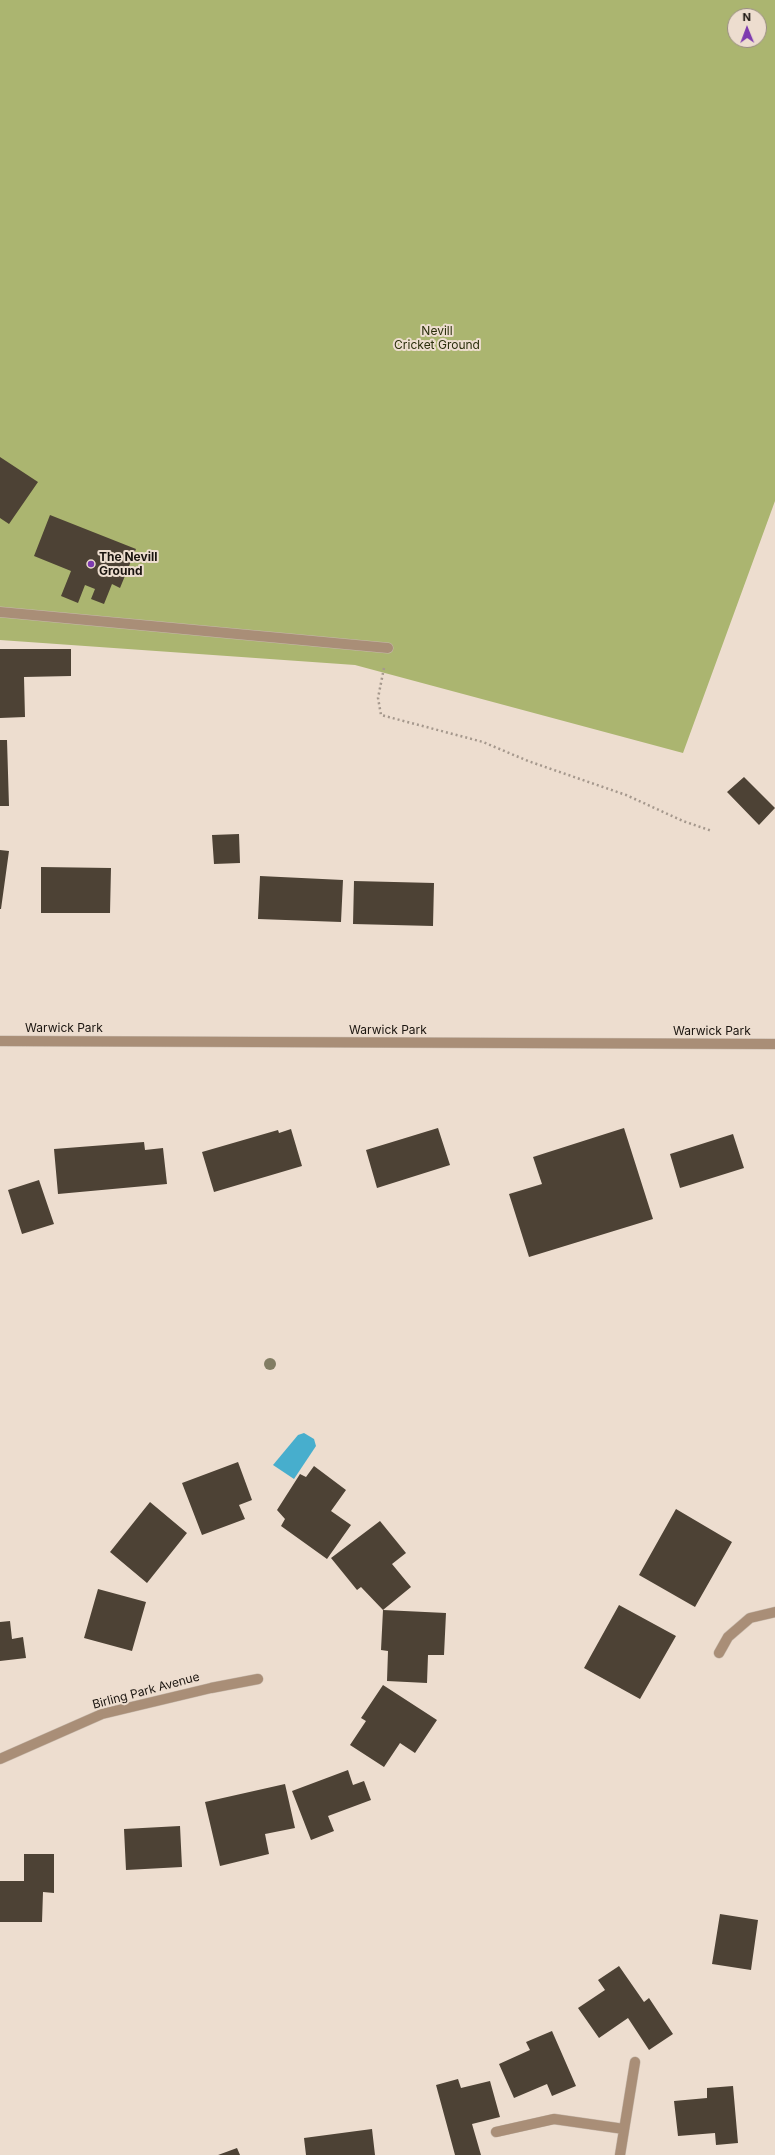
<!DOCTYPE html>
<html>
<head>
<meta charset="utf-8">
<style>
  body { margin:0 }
  #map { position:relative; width:775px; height:2155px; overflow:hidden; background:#edddcf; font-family:Inter,sans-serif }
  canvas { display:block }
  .north { position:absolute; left:727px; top:8px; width:40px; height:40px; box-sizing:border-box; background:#edddcf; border:1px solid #998d82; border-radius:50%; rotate:359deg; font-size:11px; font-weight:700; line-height:16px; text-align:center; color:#1a140f }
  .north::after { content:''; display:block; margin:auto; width:14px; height:18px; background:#7e3baf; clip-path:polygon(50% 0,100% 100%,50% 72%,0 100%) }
</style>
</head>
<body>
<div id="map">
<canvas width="775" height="2155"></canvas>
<div class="north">N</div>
</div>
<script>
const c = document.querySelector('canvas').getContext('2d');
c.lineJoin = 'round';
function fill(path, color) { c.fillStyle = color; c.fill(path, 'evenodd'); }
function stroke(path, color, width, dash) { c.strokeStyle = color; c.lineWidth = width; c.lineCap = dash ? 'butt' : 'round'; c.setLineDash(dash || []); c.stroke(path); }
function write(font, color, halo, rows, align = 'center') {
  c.font = font + ' Inter,sans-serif'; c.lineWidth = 4; c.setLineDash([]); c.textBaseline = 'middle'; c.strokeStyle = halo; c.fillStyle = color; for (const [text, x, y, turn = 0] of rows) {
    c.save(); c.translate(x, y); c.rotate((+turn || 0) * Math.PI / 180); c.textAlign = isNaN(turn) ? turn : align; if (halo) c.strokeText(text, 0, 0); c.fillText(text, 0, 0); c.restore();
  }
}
const green = new Path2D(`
  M0 0H775V501L683 753 355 665 0 640ZM735 16H759V40H735Z`);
const water = new Path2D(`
  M304 1433 314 1439 316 1446 294 1479 273 1465 298 1435Z`);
const building = new Path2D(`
  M0 457 38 482 9 524 0 518Z
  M50 515 136 549 120 588 112 584 104 604 91 599 95 589 85 585 78 603 61 596 71 571 34 556Z
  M0 649H71V676L24 677 25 717 0 718Z
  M0 740H7L9 806H0Z
  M744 777 775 808 759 825 727 792Z
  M239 834 240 863 214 864 212 835Z
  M0 850 9 851 1 909H0Z
  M41 867 111 868 110 913H41Z
  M260 876 343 880 341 922 258 919Z
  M354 881 434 883 433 926 353 924Z
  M438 1128 450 1165 377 1188 366 1150Z
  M624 1128 653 1219 529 1257 509 1194 542 1184 533 1157Z
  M291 1129 302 1166 214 1192 202 1152 278 1130 279 1133Z
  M733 1134 744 1168 680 1188 670 1154Z
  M144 1142 145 1150 163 1148 167 1184 58 1194 54 1149Z
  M39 1180 54 1224 22 1234 8 1190Z
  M238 1462 252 1500 239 1505 245 1519 202 1535 182 1483Z
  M314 1466 346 1490 331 1511 351 1525 327 1559 281 1526 285 1519 277 1510 300 1474 306 1477Z
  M150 1502 187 1533 147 1583 110 1552Z
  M676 1509 732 1542 695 1607 639 1575Z
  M380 1521 406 1553 392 1564 411 1587 383 1610 361 1587 357 1590 331 1558Z
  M98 1589 146 1602 132 1651 84 1638Z
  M619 1605 676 1636 640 1699 584 1668Z
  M383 1610 446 1613 444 1655H428L427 1683 387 1681 388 1651 381 1650Z
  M10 1621 12 1639 23 1637 26 1658 0 1661V1622Z
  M383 1685 437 1720 415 1753 400 1743 384 1767 350 1745 366 1721 361 1718Z
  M348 1770 353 1785 364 1781 371 1800 328 1816 334 1831 311 1840 292 1791Z
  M285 1784 295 1828 265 1834 269 1854 220 1866 205 1802Z
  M180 1826 182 1867 126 1870 124 1829Z
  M24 1854H54V1893L43 1892 42 1922H0V1881H24Z
  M720 1914 758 1920 751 1970 712 1964Z
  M619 1966 644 2002 649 1998 673 2034 649 2050 628 2018 599 2038 578 2008 605 1990 598 1980Z
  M552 2031 576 2086 552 2096 547 2084 514 2098 499 2064 530 2050 526 2042Z
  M458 2079 461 2088 490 2081 500 2117 472 2124 481 2155H455L436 2085Z
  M733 2086 738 2143 716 2145 715 2133 678 2136 674 2101 707 2098V2088Z
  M372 2129 375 2155H306L304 2138Z
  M237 2148 240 2155H218Z`);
const path = new Path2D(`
  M384 668 378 698 381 715 483 742 528 761 626 795 683 821 712 831`);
const minor = new Path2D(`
  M0 612 388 648
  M0 1041 775 1044
  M719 1653 728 1637 750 1618 775 1612
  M0 1759 102 1714 211 1688 258 1679
  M496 2132 554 2119 624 2129
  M620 2155 635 2062`);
const trees = [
  [270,1364]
];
const markers = [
  [91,564,4,"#7e3baf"]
];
const parkNames = [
  ["Nevill",437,331],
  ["Cricket Ground",437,345]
];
const poiNames = [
  ["The Nevill",99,557],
  ["Ground",99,571]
];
const streetNames = [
  ["Warwick Park",64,1028],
  ["Warwick Park",388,1030],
  ["Warwick Park",712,1031],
  ["Birling Park Avenue",146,1691,-15]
];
fill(green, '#abb570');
fill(water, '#47aecd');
fill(building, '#4d4235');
stroke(minor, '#c7b9ac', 11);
stroke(path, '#a5988d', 2.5, [2, 3]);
stroke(minor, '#a98e77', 10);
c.fillStyle = '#827d64';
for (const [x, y] of trees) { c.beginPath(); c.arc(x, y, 6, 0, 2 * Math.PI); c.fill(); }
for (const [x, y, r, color] of markers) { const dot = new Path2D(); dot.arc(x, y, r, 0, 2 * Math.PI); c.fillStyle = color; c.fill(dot); stroke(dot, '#edddcf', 1.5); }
write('12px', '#2b2f0c', '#edddcf', parkNames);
write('bold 12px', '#1a140f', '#edddcf', poiNames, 'left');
write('12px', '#1a140f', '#edddcf', streetNames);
</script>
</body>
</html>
